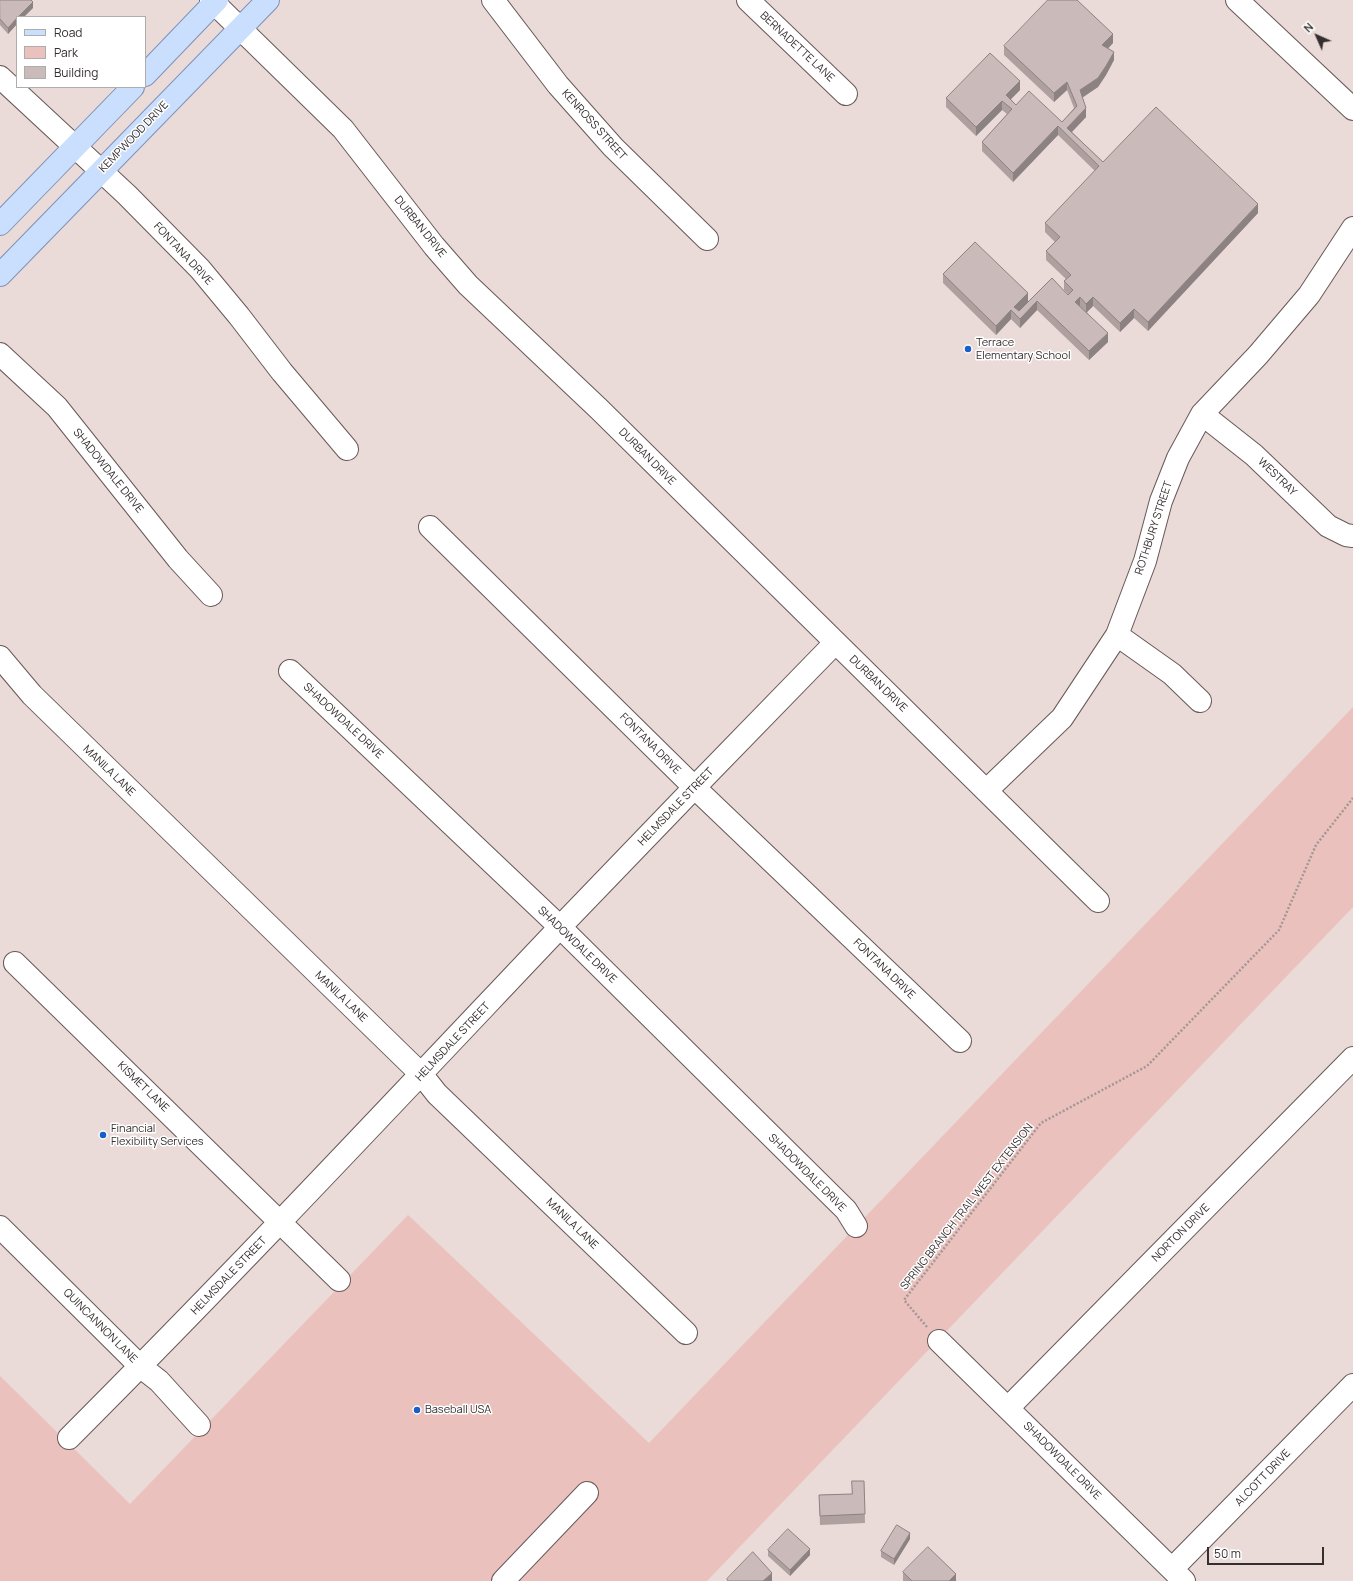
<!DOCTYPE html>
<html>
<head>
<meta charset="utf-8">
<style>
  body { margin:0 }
  #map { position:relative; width:1353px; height:1581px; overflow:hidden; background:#eadad8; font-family:Manrope,sans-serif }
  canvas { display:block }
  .legend { position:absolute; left:16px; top:16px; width:130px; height:72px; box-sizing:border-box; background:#fff; border:1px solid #afacac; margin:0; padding:5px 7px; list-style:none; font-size:12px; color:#362f2f }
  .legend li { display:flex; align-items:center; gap:8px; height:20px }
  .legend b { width:20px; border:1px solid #afacac }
  .north { position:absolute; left:1297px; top:16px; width:40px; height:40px; -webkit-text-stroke:3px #fff; paint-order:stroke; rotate:315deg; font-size:11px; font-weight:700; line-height:16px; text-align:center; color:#362f2f }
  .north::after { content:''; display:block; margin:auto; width:14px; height:18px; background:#362f2f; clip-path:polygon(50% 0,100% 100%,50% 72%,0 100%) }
  .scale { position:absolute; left:1207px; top:1547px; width:117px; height:18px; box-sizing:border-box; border:2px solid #362f2f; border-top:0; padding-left:5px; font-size:12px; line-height:14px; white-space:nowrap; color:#362f2f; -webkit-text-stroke:3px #fff; paint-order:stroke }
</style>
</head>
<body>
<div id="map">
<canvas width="1353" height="1581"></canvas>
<ul class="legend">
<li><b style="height:5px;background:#cadefe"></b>Road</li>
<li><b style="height:11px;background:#eac1bd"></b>Park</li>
<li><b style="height:11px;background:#cabab9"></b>Building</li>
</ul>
<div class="north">N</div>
<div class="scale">50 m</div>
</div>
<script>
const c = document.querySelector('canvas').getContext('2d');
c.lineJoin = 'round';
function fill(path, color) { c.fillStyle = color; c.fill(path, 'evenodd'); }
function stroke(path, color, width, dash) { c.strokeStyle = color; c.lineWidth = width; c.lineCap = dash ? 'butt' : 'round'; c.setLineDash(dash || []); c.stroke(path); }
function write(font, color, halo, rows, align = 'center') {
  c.font = font + ' Manrope,sans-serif'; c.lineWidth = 3; c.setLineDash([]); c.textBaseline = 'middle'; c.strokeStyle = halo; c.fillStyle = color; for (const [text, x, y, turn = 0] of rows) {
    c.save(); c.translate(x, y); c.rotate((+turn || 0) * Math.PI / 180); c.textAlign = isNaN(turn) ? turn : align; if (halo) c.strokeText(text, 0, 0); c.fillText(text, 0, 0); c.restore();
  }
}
const green = new Path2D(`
  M1353 707V907L707 1581H0V1376L130 1504 408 1215 649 1443Z`);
const path = new Path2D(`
  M927 1327 904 1300 1041 1123 1147 1066 1279 930 1316 845 1353 798`);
const minor = new Path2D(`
  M211 0 343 129 434 246 468 285 599 409 1098 901
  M493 0 558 85 613 147 707 239
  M748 0 846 94
  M1237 0 1353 109
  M0 77 127 195 200 269 239 316 282 372 347 449
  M0 354 57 407 178 559 211 595
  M1202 414 1254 455 1328 526 1346 535 1353 536
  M430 527 694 787 960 1041
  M1117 635 1172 674 1200 701
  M0 657 32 695 422 1075 437 1094 686 1333
  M290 671 560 927 846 1210 856 1226
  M987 790 1062 718 1117 635 1145 561 1161 501 1178 458 1202 414 1258 355 1309 295 1353 228
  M15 963 339 1280
  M0 1227 141 1367 159 1381 199 1425
  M939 1341 1184 1581
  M1008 1408 1353 1058
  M69 1438C236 1271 398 1098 561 926 652 831 743 737 835 643
  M1172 1569 1353 1385
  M503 1581 587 1493`);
const major = new Path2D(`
  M145 75 217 0
  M0 224 133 87
  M0 275 268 0`);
const wall = new Path2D(`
  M0 0 33 8 17 17V24L8 34 0 25Z
  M1113 43 1108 49 1114 60 1106 75 1098 87 1082 98 1086 117 1072 132 1103 162 1258 213 1148 331 1134 318 1120 332 1093 306 1087 312 1108 342 1089 360 1037 310 1020 328 1011 319 996 335 943 283V274L1028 302 1019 311 1052 278 1068 295V294L1064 290V281L1066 279 1046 260V251L1055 242 1045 232V223L1095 171 1058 135 1013 182 982 151V142L1007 114 1002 110 976 136 946 107V98L1020 90 1011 99 1016 105 1062 122 1074 108 1067 90 1054 102 1004 55V46Z
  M864 1481 865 1523 820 1525 819 1495 852 1494Z
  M910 1539 894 1565 881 1557V1551Z
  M768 1550 810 1555 790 1576 768 1556Z
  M903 1572 956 1581H903Z`);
const shadedWall = new Path2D(`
  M33 2V8L24 17H18Z
  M17 18V24L8 34V28Z
  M1113 34V43L1102 54V45Z
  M1114 52V60L1106 75 1098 87 1080 99V90Z
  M1020 81V90L1006 104V95Z
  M1067 82V90L1054 102V93Z
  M1002 101V110L976 136V127Z
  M1086 108V117L1068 136 1067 128Z
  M1058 126V135L1013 182V173Z
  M1258 204V213L1148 331V322Z
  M1028 293V302L1015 315 1014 307Z
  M1080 297V306L1075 302Z
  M1093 297V306L1086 313V304Z
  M1037 301V310L1020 328V319Z
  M1134 309V318L1120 332V323Z
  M1011 310V319L996 335V326Z
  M1108 333V342L1089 360V351Z
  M910 1533V1539L894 1565V1559Z
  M810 1549V1555L790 1576V1570Z
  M772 1573V1581H763Z
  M956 1574V1581H949Z`);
const building = new Path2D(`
  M0 0H31L33 2 18 17H17V18L8 28 0 19Z
  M1048 0H1077L1113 34 1102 45 1114 52 1106 66 1098 78 1080 90 1086 108 1067 128 1103 162 1156 107 1258 204 1148 322 1134 309 1120 323 1093 297 1086 304 1080 297 1075 302 1108 333 1089 351 1037 301 1020 319 1011 310 996 326 943 274 975 242 1028 293 1014 307 1019 311 1052 278 1068 295 1073 290 1064 281 1071 275 1046 251 1060 237 1045 223 1099 166 1058 126 1013 173 982 142 1012 109 1002 101 976 127 946 98 990 53 1020 81 1006 95 1016 105 1029 91 1062 122 1077 106 1067 82 1054 93 1004 46Z
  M852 1481H864L865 1514 820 1516 819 1495 852 1494Z
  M897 1525 910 1533 894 1559 881 1551Z
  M788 1529 810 1549 790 1570 768 1550Z
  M928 1547 956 1574 949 1581H912L903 1572Z
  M753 1552 772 1573 763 1581H728L727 1579Z`);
const markers = [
  [968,349,4,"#195fca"],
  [103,1135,4,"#195fca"],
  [417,1410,4,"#195fca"]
];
const streetNames = [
  ["BERNADETTE LANE",797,47,43],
  ["KENROSS STREET",594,125,48],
  ["KEMPWOOD DRIVE",134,137,-46],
  ["DURBAN DRIVE",420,227,51],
  ["FONTANA DRIVE",183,254,47],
  ["DURBAN DRIVE",647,457,45],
  ["SHADOWDALE DRIVE",108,471,51],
  ["WESTRAY",1277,477,44],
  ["ROTHBURY STREET",1154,528,-72],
  ["DURBAN DRIVE",878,684,44],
  ["SHADOWDALE DRIVE",343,721,43],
  ["FONTANA DRIVE",650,744,45],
  ["MANILA LANE",109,771,44],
  ["HELMSDALE STREET",676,807,-46],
  ["SHADOWDALE DRIVE",577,945,44],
  ["FONTANA DRIVE",884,969,44],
  ["MANILA LANE",341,997,44],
  ["HELMSDALE STREET",453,1042,-47],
  ["KISMET LANE",143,1087,44],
  ["SHADOWDALE DRIVE",807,1173,45],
  ["SPRING BRANCH TRAIL WEST EXTENSION",967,1207,-52],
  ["MANILA LANE",572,1224,44],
  ["NORTON DRIVE",1181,1233,-45],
  ["HELMSDALE STREET",229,1276,-46],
  ["QUINCANNON LANE",100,1326,45],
  ["SHADOWDALE DRIVE",1062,1461,45],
  ["ALCOTT DRIVE",1263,1478,-46]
];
const poiNames = [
  ["Terrace",976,343],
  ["Elementary School",976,356],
  ["Financial",111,1129],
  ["Flexibility Services",111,1142],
  ["Baseball USA",425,1410]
];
fill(green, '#eac1bd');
stroke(minor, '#675958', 24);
stroke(major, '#7f92b6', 24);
stroke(path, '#a39795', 2.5, [2, 2]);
stroke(minor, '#fff', 22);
stroke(major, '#cadefe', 22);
fill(wall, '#aea09f');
fill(shadedWall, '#8d8282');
fill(building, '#cabab9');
stroke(building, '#8d8282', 1);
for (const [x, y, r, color] of markers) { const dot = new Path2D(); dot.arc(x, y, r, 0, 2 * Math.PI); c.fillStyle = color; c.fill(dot); stroke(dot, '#fff', 1.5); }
write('11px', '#362f2f', '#fff', streetNames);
write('11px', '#362f2f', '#fff', poiNames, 'left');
</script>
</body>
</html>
